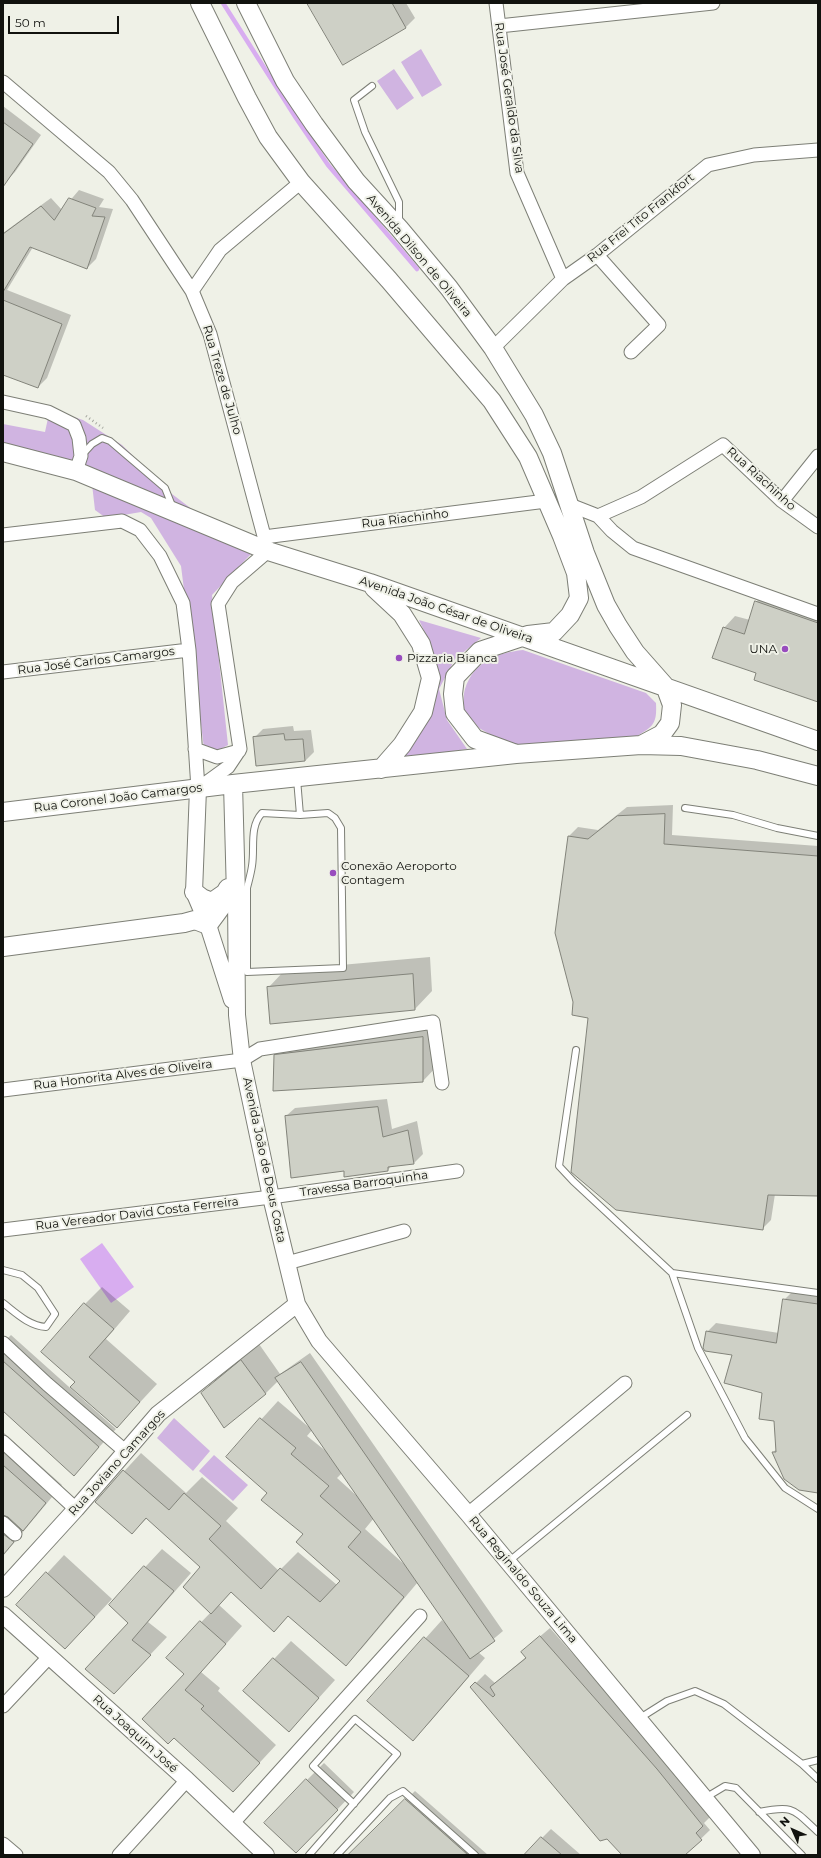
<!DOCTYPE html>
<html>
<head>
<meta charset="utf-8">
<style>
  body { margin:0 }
  #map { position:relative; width:821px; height:1858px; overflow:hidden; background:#eff1e7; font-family:Montserrat,sans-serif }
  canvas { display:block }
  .frame { position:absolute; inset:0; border:4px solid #11120e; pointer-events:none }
  .north { position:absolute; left:773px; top:1810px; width:40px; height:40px; -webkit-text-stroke:3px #eff1e7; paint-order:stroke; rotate:315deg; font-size:11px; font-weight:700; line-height:16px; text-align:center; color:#11120e }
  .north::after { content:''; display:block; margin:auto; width:14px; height:18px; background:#11120e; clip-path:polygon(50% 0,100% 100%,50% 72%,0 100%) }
  .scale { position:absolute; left:8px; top:16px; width:111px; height:18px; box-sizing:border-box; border:2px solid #11120e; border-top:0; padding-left:5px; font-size:12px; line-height:14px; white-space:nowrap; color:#11120e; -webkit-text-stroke:3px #eff1e7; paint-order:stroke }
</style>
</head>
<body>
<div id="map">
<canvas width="821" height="1858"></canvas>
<div class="frame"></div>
<div class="north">N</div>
<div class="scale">50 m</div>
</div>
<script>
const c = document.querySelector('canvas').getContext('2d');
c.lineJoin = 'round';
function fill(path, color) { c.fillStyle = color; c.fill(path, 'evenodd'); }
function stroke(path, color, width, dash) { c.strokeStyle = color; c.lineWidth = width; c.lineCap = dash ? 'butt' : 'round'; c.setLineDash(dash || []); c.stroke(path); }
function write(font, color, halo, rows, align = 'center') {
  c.font = font + ' Montserrat,sans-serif'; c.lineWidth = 4; c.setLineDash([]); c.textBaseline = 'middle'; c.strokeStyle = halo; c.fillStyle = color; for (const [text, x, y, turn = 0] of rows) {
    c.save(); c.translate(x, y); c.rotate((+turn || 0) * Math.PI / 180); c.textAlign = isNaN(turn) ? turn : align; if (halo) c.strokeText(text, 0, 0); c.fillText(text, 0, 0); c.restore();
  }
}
const green = new Path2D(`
  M421 49 442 85 422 97 401 62Z
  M394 69 414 98 397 110 377 81Z
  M50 409 83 420 122 445 172 494 251 554 212 595 228 745 217 751 204 748 181 566 151 518 141 512 106 518 95 510 90 467 3 443V424L45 432Z
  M419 620 481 638 455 659 439 689 447 720 467 749 402 759 428 716 436 688 430 643Z
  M523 650 646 693 656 703C657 723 654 726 637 736L517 745 498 739 479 728 464 710C464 704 463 695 465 689 474 661 497 653 523 650Z
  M174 1418 210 1451 193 1471 157 1438Z
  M214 1455 248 1485 233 1501 199 1471Z`);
const water = new Path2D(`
  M102 1243 134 1287 111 1303 80 1259Z`);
const shadow = new Path2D(`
  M308 3H406L415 18 406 27 343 64Z
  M3 106 41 135 15 172 6 181 3 179Z
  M79 190 104 199 99 207 113 209 96 259 87 268 33 247 7 290 71 315 47 378 38 387 3 374V233L51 198 62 210Z
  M768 590 818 607V701L758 672 724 628 735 616 750 620 756 602Z
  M293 726 294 731 311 730 314 752 305 761 254 738 263 729Z
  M673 805 672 835 818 846V1195L775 1194 771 1220 762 1229 589 1017 574 1002 569 836 578 827 598 830 627 807Z
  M430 957 432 991 415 1009 268 988 285 970Z
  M440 1021V1063L423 1081 275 1055 293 1038Z
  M387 1099 392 1129 417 1121 423 1154 414 1163 392 1165 388 1170H346L286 1116 295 1108Z
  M102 1287 130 1311 106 1339 157 1384 117 1427 76 1382 85 1304Z
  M793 1291 818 1294V1492L773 1452 777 1449 774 1420 763 1392 733 1354 707 1332 716 1323 779 1333 784 1300Z
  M11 1335 116 1429 74 1474 3 1410V1343Z
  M259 1344 280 1374 310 1353 503 1631 478 1652 485 1658 430 1722 413 1739 369 1701 442 1620 446 1624 418 1582 363 1647 346 1665 289 1615 274 1630 232 1591 219 1605 242 1626 201 1672 220 1688 218 1691 276 1745 250 1773 174 1737 186 1674 167 1658 211 1612 202 1567 147 1518 132 1533 96 1502 141 1453 186 1493 202 1477 238 1508 226 1521 279 1571 298 1552 337 1585 341 1580 304 1533 269 1493 227 1457 278 1401 311 1429 278 1381 265 1394 203 1393 220 1376ZM312 1430 327 1452 307 1436ZM342 1473 357 1496 337 1478ZM374 1518 405 1565 365 1529Z
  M3 1432 62 1485 3 1556Z
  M162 1549 191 1573 148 1622 167 1637 131 1675 130 1622 110 1605Z
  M64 1555 112 1599 83 1630 18 1605Z
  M550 1628 666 1760 711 1816 704 1823 710 1830 684 1855H623L472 1687 485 1674 495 1683 526 1657 531 1644Z
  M291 1641 335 1680 289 1731 244 1691Z
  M324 1763 354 1792 313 1835 307 1780Z
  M415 1791 488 1855H350Z
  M551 1829 581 1855H525Z`);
const stream = new Path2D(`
  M223 3 296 118 328 165 417 269`);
const building = new Path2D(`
  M307 3H392L406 28 343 65Z
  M3 122 33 144 3 187Z
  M69 198 96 208 92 216 105 217 87 269 30 247 3 292V234L41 206 54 220Z
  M3 300 62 324 38 388 3 375Z
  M755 601 818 623V702L754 680 756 673 712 658 723 627 744 634Z
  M284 734 285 740 303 739 305 761 256 766 253 737Z
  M665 814 664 844 818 856V1196L768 1195 763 1230 616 1210 571 1172 588 1018 572 1015 573 1002 555 933 568 836 588 839 617 816Z
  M413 974 415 1010 270 1024 267 987Z
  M423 1037V1082L273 1091 274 1055Z
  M378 1107 383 1137 408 1130 414 1164 388 1167V1171L344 1177V1171L291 1178 285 1116Z
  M783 1299 818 1304V1493L799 1490 784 1479 772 1452H776L774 1421 759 1419 762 1393 724 1383 732 1355 705 1351 703 1348 706 1331 776 1343Z
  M84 1303 114 1329 89 1357 140 1402 117 1428 70 1387 75 1382 41 1352Z
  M241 1360 266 1394 224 1428 201 1393Z
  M3 1361 99 1447 74 1476 3 1411Z
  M301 1362 495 1641 470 1659 275 1378Z
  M260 1418 296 1448 291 1454 329 1486 320 1496 361 1532 348 1547 404 1597 346 1666 288 1616 274 1632 231 1592 211 1614 183 1587 200 1567 146 1518 132 1534 95 1502 123 1470 169 1510 184 1493 221 1526 209 1539 261 1589 280 1568 320 1602 340 1581 296 1542 303 1534 261 1500 267 1493 226 1457Z
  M3 1465 46 1503 23 1531 8 1517 3 1515Z
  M3 1534 14 1542 3 1555Z
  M144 1566 174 1591 132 1640 151 1655 114 1694 85 1669 128 1623 109 1605Z
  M46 1572 95 1617 65 1649 16 1605Z
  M200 1621 226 1644 185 1690 204 1706 201 1709 260 1763 233 1792 174 1738 168 1744 142 1719 184 1674 166 1658Z
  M540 1636 657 1769 703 1826 696 1833 702 1840 685 1855H622L607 1839 600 1841 470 1687 475 1682 493 1697 495 1695 490 1687 526 1658 521 1652Z
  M424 1637 469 1676 413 1741 367 1701Z
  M273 1658 319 1698 289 1732 243 1691Z
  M306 1779 338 1810 296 1853 264 1823Z
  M405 1799 468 1855H348Z
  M541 1837 562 1855H524Z`);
const path = new Path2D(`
  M86 416 103 428`);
const service = new Path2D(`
  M372 86 354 100 365 132 399 202V222
  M82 455 92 444 102 438 110 441 165 488 173 508
  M297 779 300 815
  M685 808 733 815 777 828 818 836
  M239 893 247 888C249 880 251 873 252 866 255 848 249 827 262 813L300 815 328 813 335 818 341 828 343 968 247 972V888
  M576 1050 559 1166 573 1181 672 1273 698 1348 745 1438 785 1488 818 1509
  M3 1270 22 1275 38 1288 55 1314 46 1327C29 1326 16 1313 3 1303
  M672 1273 818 1293
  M508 1562 687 1415
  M640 1718 667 1701 695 1691 724 1704 802 1764 818 1760
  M802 1764 818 1779
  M705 1798 725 1786 736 1788 802 1855
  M759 1812C794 1805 793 1809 818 1832
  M309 1855 397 1754 355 1719 313 1766 354 1804
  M337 1855 390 1798 403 1791 475 1855`);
const minor = new Path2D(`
  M496 3 517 173 563 279
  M499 26 713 3
  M3 82 109 172 132 200 192 291 210 334 268 551 232 582 218 604 240 749 228 767 199 788
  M597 255 659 325 631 352
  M192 291 220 250 301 182
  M493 348 563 279 597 255 708 165 754 155 818 150
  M3 402 48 412 74 425 79 438 81 456 76 471
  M782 501 818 456
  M570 505 598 516 612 531 633 548 818 614
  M598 516 641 497 723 445 782 501 818 527
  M3 535 122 521 140 530 160 556 183 603 189 650 198 789
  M264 537 546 501
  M3 672 189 650
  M195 749 217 757 239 751
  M3 1090 242 1060 260 1049 433 1022 442 1083
  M3 1230 271 1197 457 1171
  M287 1263 404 1231
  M3 1343 47 1384 125 1451
  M3 1442 76 1509
  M468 1514 625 1383
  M3 1523 15 1534
  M3 1706 49 1657
  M233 1823 420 1616
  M3 1844 16 1855
  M119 1855 187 1780`);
const tertiary = new Path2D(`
  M198 789 194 892 208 925 232 1000
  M236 895 237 1015 242 1060 271 1197 297 1304 319 1341 468 1514 752 1855
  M3 1589 76 1509 158 1414 297 1304
  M3 1615 187 1780 266 1855`);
const secondary = new Path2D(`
  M200 3 247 98 268 137 301 182 389 280 492 401 528 457 562 536 576 573 579 598 570 615 554 632 528 635 480 651 455 677 453 694 455 713 475 739 516 754
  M246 3 285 81 314 124 356 181 399 228 449 288 493 348 534 415 552 453 585 553 606 605 618 626 635 652 665 686 672 705 670 723 662 734 641 745
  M3 452 76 471 268 551 370 583 818 741
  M374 588 402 614 421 644 431 678 423 712 402 745 381 769
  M3 812 233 784 516 754 641 745 681 746 757 760 818 776
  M194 892 202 898 212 902 225 893 228 888
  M3 947 184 923 195 920 208 925 222 906 236 895 233 784`);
const markers = [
  [785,649,4,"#984cbe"],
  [399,658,4,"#984cbe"],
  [333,873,4,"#984cbe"]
];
const streetNames = [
  ["Rua José Geraldo da Silva",509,98,82],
  ["Rua Frei Tito Frankfort",641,218,-39],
  ["Avenida Dilson de Oliveira",419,256,50],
  ["Rua Treze de Julho",222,380,74],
  ["Rua Riachinho",761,479,42],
  ["Rua Riachinho",405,519,-7],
  ["Avenida João César de Oliveira",446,610,19],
  ["Rua José Carlos Camargos",96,661,-7],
  ["Rua Coronel João Camargos",118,798,-7],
  ["Rua Honorita Alves de Oliveira",123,1075,-7],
  ["Avenida João de Deus Costa",264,1160,78],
  ["Travessa Barroquinha",364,1184,-8],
  ["Rua Vereador David Costa Ferreira",137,1214,-7],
  ["Rua Joviano Camargos",117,1463,-48],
  ["Rua Reginaldo Souza Lima",523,1580,50],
  ["Rua Joaquim José",135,1734,42]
];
const poiNames = [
  ["UNA",777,649,"right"],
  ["Pizzaria Bianca",407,658],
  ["Conexão Aeroporto",341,866],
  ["Contagem",341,880]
];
fill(green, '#d0b4e1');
fill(water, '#d8adf0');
fill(shadow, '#0003');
stroke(stream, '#d8adf0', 4.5);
fill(building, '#ced0c6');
stroke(building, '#82837a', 1);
stroke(service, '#7d7f76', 8);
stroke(minor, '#7d7f76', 15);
stroke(tertiary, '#7d7f76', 18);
stroke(secondary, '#7d7f76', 20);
stroke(path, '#a5a79f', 2.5, [1, 3]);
stroke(service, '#fff', 6);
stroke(minor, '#fff', 13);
stroke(tertiary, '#fff', 16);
stroke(secondary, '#fff', 18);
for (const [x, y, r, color] of markers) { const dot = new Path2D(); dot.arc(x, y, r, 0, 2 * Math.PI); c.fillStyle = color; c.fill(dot); stroke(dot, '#eff1e7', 1.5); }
write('12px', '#11120e', '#eff1e7', streetNames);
write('12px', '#11120e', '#eff1e7', poiNames, 'left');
</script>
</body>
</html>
